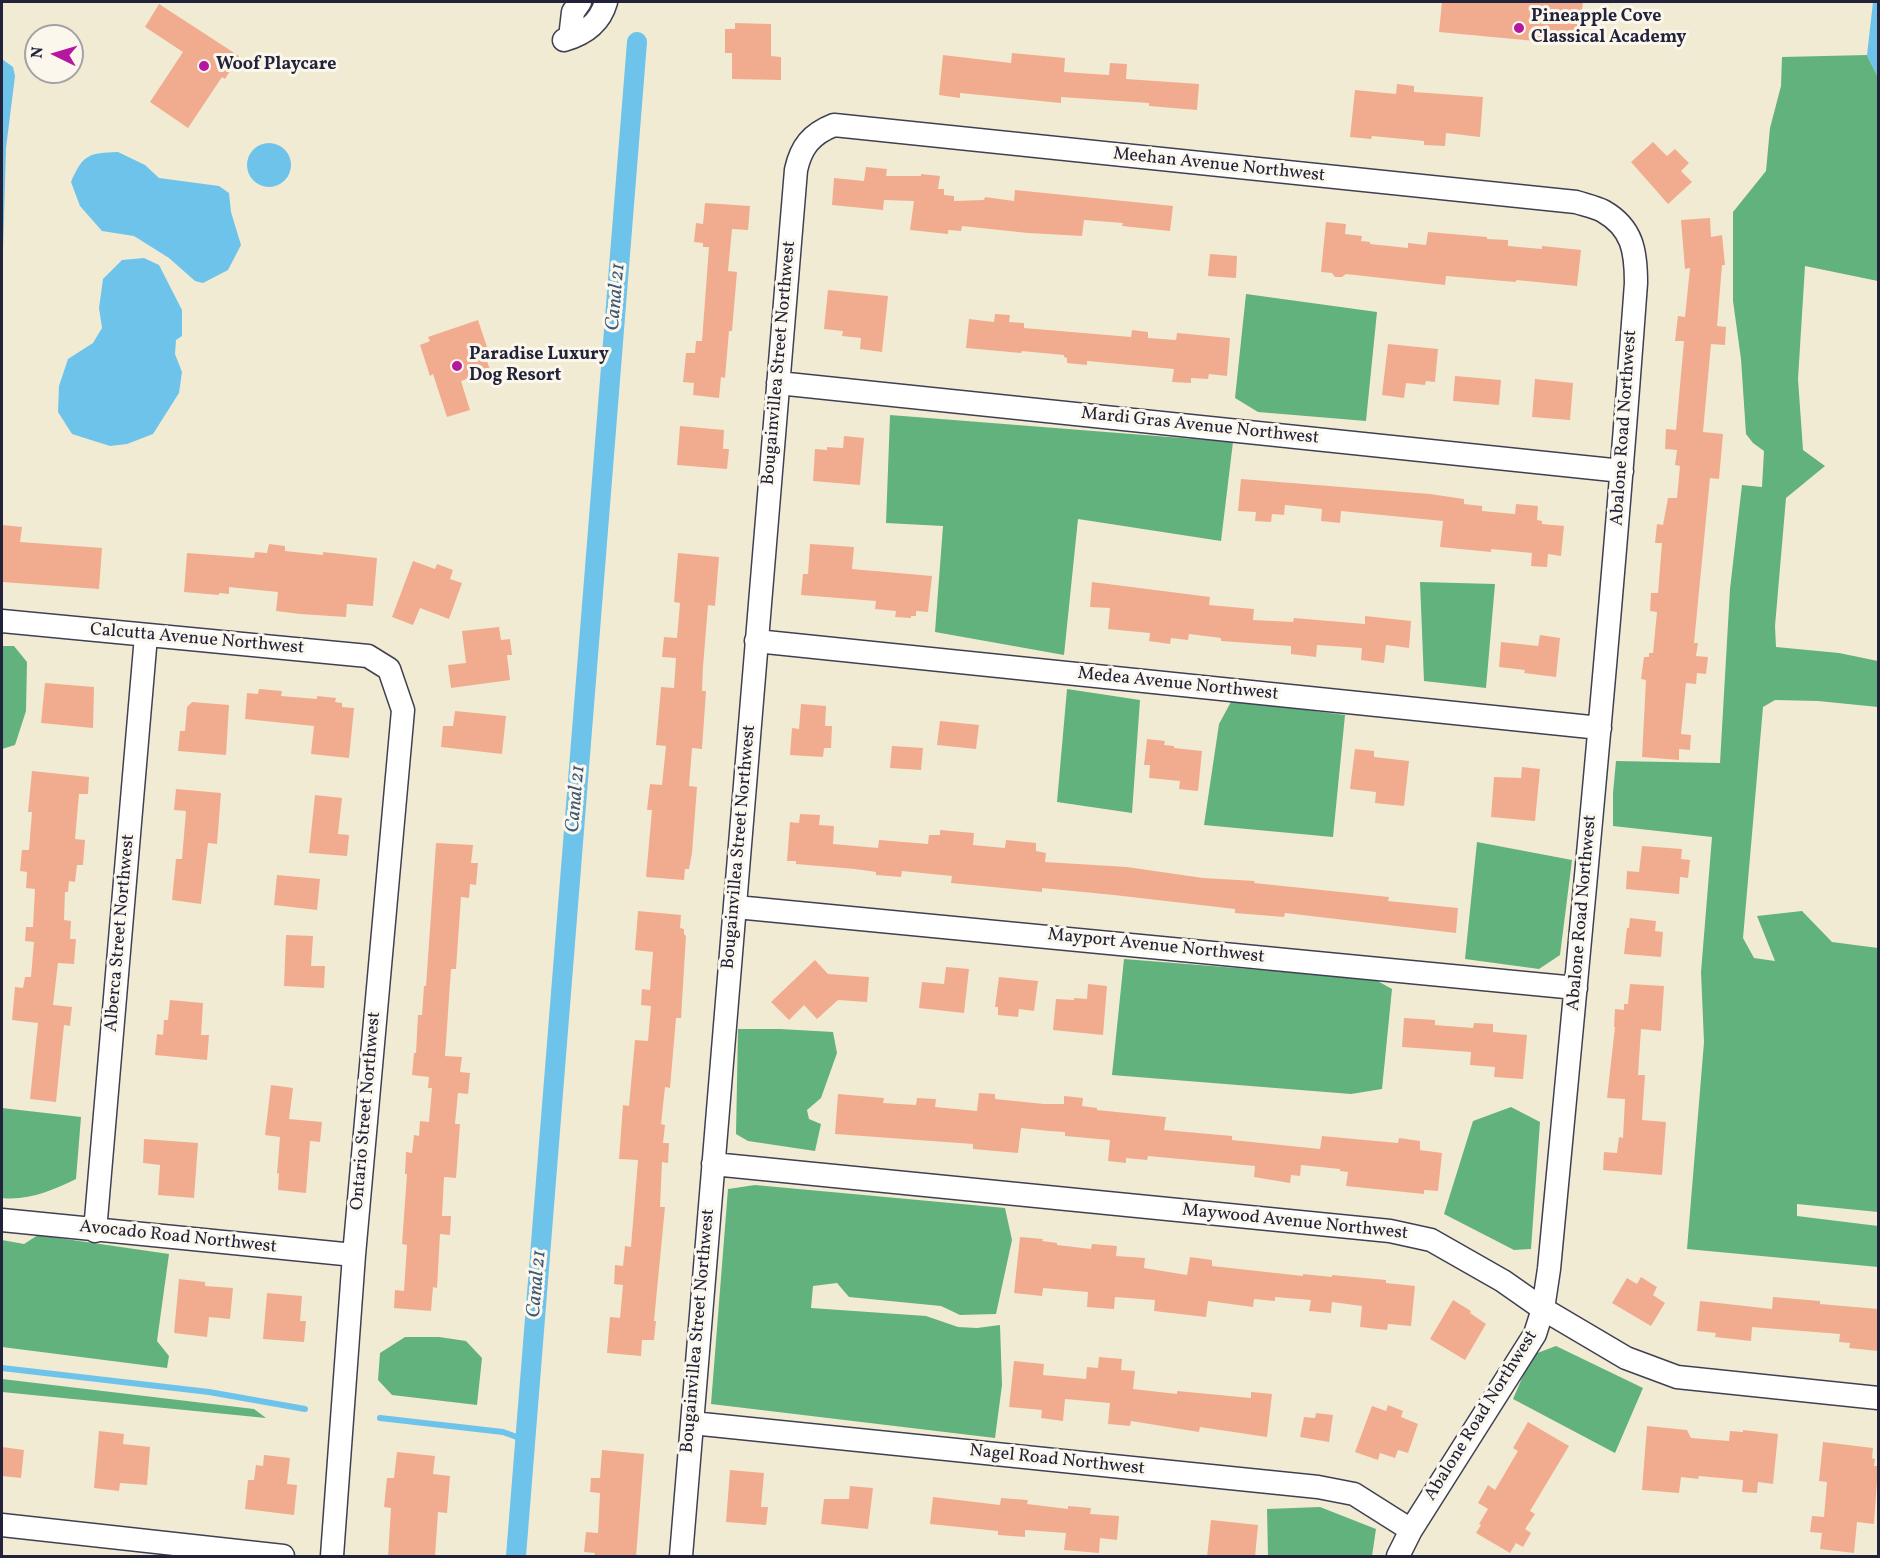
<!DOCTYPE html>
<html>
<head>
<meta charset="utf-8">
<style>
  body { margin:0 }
  #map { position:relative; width:1880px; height:1558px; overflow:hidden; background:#f2ebd3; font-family:Vollkorn,serif }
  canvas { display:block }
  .frame { position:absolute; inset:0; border:3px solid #22223b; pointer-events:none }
  .north { position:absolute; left:24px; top:24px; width:60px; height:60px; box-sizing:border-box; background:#fbf7ec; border:2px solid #a4a2a5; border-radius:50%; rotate:275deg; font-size:16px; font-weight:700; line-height:24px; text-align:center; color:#22223b }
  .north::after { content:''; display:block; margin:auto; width:21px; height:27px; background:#b5179e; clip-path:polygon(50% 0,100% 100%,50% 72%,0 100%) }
</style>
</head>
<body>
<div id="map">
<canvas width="1880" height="1558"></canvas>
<div class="frame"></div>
<div class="north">N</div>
</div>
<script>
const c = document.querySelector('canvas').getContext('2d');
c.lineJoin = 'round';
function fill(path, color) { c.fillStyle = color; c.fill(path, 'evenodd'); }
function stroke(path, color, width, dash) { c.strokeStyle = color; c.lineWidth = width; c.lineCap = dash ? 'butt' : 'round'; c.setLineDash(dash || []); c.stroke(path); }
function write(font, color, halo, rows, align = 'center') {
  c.font = font + ' Vollkorn,serif'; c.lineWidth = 6; c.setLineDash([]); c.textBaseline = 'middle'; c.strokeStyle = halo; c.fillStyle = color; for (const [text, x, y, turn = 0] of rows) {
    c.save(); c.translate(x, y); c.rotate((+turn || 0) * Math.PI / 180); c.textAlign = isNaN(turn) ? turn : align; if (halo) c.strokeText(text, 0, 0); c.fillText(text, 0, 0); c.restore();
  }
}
const forest = new Path2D(`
  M1867 55 1878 77V281L1805 266 1798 379 1803 450 1825 466 1786 498 1775 626 1776 647 1839 653 1878 661V707L1818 701 1775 700 1763 707 1743 938 1754 958 1775 961 1757 916 1802 911 1832 942 1878 948V1212L1797 1204V1216L1878 1226V1267L1687 1249 1704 1042 1701 972 1712 837 1613 826V793L1616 761 1720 763 1730 589 1742 485 1762 487 1764 451 1753 443 1746 434 1741 359 1733 301V212L1766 171 1770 128 1781 86 1782 57Z
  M1246 294 1377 312 1366 421 1258 412 1235 398Z
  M890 415 1233 442 1221 541 1078 519 1064 655 935 632 943 526 886 523Z
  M1420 582 1495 584 1486 688 1424 681Z
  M2 646H14L27 662 26 711 15 745 2 749Z
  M1067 689 1140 700 1132 813 1057 802Z
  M1232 700 1345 715 1333 837 1204 825 1219 724Z
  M1477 842 1572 860 1560 955 1539 969 1465 959Z
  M1124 959 1374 979 1392 989 1382 1089 1351 1094 1112 1075Z
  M738 1029H780L833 1032 837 1053 821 1098 807 1110 809 1119 821 1124 815 1151 748 1141 736 1134Z
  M1511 1107 1540 1122 1531 1249 1514 1250 1444 1214 1473 1121Z
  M2 1108 81 1117 76 1179C53 1190 28 1201 2 1198Z
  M755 1185 1005 1208 1012 1240 996 1314 960 1315 941 1306 849 1297 837 1283 813 1286 811 1308 926 1316 958 1327 977 1328 1000 1325 1002 1385 995 1438 711 1404 728 1189Z
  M38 1235 169 1254 157 1341 169 1356 167 1368 2 1347V1240L24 1244Z
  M405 1337H439L466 1341 482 1358 477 1405 392 1395 378 1380 380 1353Z
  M1556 1346 1643 1388 1615 1453 1513 1399 1532 1355Z
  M2 1379 254 1409 266 1418 2 1392Z
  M1320 1507 1376 1529 1372 1556H1268L1267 1509Z`);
const water = new Path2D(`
  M1873 2H1878V77L1867 55Z
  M2 59 13 67 15 76 6 148 2 285Z
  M247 165a22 22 0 1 1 44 0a22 22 0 1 1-44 0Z
  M118 152 145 165 159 178 219 186 229 193 231 212 241 245 228 270 203 283 195 281 169 258 134 236 102 231 80 206 71 182C83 154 89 153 118 152Z
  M144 258 159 265 182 310V336L176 340 175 354 182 372 179 393 153 434 127 444 110 446 72 434 58 412 59 386 68 359 93 343 102 328 99 308 103 279 122 260Z`);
const stream = new Path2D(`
  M2 1368 209 1392 305 1409
  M380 1418 503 1432 525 1440`);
const canal = new Path2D(`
  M516 1556 637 42`);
const building = new Path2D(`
  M1442 2H1583L1578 45 1439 32Z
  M159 4 239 56 225 79 222 77 188 128 150 102 183 52 145 27Z
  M735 23 771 24V56L781 57V80L732 79V53H725V29H735Z
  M1012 53 1065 58 1064 72 1109 75 1110 63 1127 64 1126 79 1199 84 1197 110 1149 106V103L1061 97V103L960 93V98L939 95 943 55 1011 63Z
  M1397 84 1414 86V92L1483 97 1480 137 1446 133 1445 146 1424 145V141L1372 136 1371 139 1350 137 1355 90 1396 94Z
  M1653 142 1667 156 1675 149 1689 163 1681 171 1692 182 1668 204 1631 162Z
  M866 167 887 169 886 176H921V174L940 176 938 189H944V195L954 196V201L984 200 985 197 1014 201 1015 190 1173 206 1170 231 1122 226 1123 223 1084 220 1082 236 1028 233 962 226 961 231 948 230V234L910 230 914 201 884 200 883 210 832 205 834 178 864 181Z
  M705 203 750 206 748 230 732 229 728 271 737 272 732 331H729L725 378 721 377 719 398 693 395 694 383 683 382 686 353H695L696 341H702L709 247H703V243L694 242 696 223 703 224Z
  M1710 218 1711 237 1722 235 1725 265H1722L1717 326 1726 327 1725 345 1711 344 1703 432 1723 434 1719 479 1710 478 1694 643H1698L1696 656 1708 657 1706 674 1697 673 1696 684 1686 683 1681 734 1691 735 1690 750 1679 749V760L1642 757 1646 680 1641 679 1644 657H1649V653H1653L1657 612 1650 611 1651 593H1658L1662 543H1655L1657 524 1663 525 1668 498H1677L1680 466 1675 465 1677 450 1665 449 1666 429 1676 430 1684 341H1675L1678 316 1685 317 1690 268 1685 269 1681 220Z
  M1326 222 1346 224 1345 234 1362 236 1361 241 1370 242V244L1408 248V243L1426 245 1428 232 1487 237V239L1508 240V246L1542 249V246L1581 250 1577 286 1516 280V282L1446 276 1445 285 1346 274 1342 277H1335L1332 273 1321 272Z
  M1210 254 1237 256 1236 278 1208 276Z
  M828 290 888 296 882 352 860 349 861 338 842 336 843 331 824 329Z
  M995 314 1010 315 1009 322 1024 323V328L1131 337 1132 330 1148 332V338L1176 340 1177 333 1230 338 1227 376 1209 374 1208 379 1191 378V383L1172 382 1174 369 1087 361V365L1067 363V358L1064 357V355L1022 351 1021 353 966 348 969 319 994 322Z
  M478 320 491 359 487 361 490 370 461 381 470 410 447 417 433 374 430 376 420 345 430 341 428 337Z
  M1388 344 1438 349 1435 382 1426 381 1425 385 1406 383 1404 398 1382 395Z
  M1455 376 1501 380 1499 405 1453 401Z
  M1535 379 1573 383 1570 420 1532 417Z
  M680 426 724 430 723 449H729L727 469 677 465Z
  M844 436 864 438 860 485 813 481 815 449 827 450V447L843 448Z
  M1241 479 1430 494 1464 499V504L1482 506V511L1515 514 1516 504 1538 506 1537 520 1542 521V524L1564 526 1561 556 1548 554 1547 567 1531 566 1532 553 1491 549V552L1440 547 1443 521 1341 511 1340 523 1321 521 1322 509 1285 505 1284 515 1272 514 1271 522 1255 521 1256 512 1238 511Z
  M2 525 22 527 20 542 102 548 99 589 2 582Z
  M269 544 285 546V551L323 555V552L377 558 373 606 347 604 346 617 300 614 276 611 278 592 229 587V594L219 593V595L184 592 187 553 254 558 255 552 267 553Z
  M810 544 854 547 852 569 932 576 928 612 916 611V616H911V618L895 617 896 611 875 609 876 601 801 595 803 574H808Z
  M678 553 719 557 715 606 708 605 703 667 702 691H706L702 749 692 748 689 786 697 787 692 853 689 869H685L684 880 646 877 652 810H647L650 784 662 785 666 746 656 745 661 687 674 688 676 658 662 657 664 637 677 638 680 603 674 602Z
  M413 561 435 569 437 564 453 570 450 579 462 583 449 619 420 608 413 625 392 617Z
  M1092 582 1210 597 1209 605 1254 609 1253 620 1293 622 1294 618 1365 624V616L1411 621 1409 648 1386 645 1384 663 1361 660 1362 648 1317 645 1316 657 1291 654V646L1221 641V638L1189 634 1188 640 1171 638 1170 644 1149 641 1150 633 1108 629 1110 608 1090 607Z
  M499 627 501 640 510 639 512 655H507L510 680 451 688 448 665 466 663 462 631Z
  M1540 635 1560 638 1556 677 1524 673 1525 670 1499 667 1501 642 1538 646Z
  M45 683 94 687 93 728 41 723Z
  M259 689 282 691 281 696 317 699V696L336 698 335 702 342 703V707L354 708 349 758 311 754 314 726 245 719 247 693 258 694Z
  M192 702 229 705 226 755 178 751 180 731H185L187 707Z
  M801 704 826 706 825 726H832L831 748H824L823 757 790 755 792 728 799 729Z
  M455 711 506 716 502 754 441 747 443 726H453Z
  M940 721 979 725 976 749 937 745Z
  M1147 739 1165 741 1164 745 1174 746V748L1202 751 1198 791 1179 789 1180 781 1149 778 1150 765H1144Z
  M892 746 923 748 921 770 890 768Z
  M1355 749 1374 751V757L1409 761 1404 806 1375 803 1376 792 1350 789Z
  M1522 767 1540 769 1535 821 1491 817 1494 777 1521 778Z
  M32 771 89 777 88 794H79L75 839 85 840 83 865H77L75 882 69 881 68 892H65L64 920 71 921 70 939H76L74 964 58 963 53 1005 72 1007 70 1026 64 1025 56 1102 30 1099 38 1023 12 1020 15 987 23 988 25 977H31L34 942 25 941 26 927H33L35 889 26 888 27 872 20 871 22 850H29L32 812H28Z
  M176 789 221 793 217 844 208 843 201 904 172 900 176 859H182L186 811 174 810Z
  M315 795 342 798 338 834 349 835 347 856 309 853Z
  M800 814 820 815 819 825 834 826 833 844 878 848 879 840 928 844 929 835H940V830L974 833 973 845 1005 848 1006 840 1036 843V851L1046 853 1045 862 1127 867 1203 878 1255 881 1254 883 1389 897 1388 901 1458 908 1456 933 1285 913 1284 917 1235 913V909L1114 895 1042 888V892L993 887 951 883 952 876 902 871 901 877 876 875V872L855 869 796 864V861H787L790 822 799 823Z
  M436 843 473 845 471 863H478L476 885 470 884 469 898 461 897 456 969H451L445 1056 462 1057 460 1072 470 1073 468 1094 458 1093 455 1124H460L456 1178 444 1177 442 1216H451L450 1235 440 1234 437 1288 433 1287 431 1311 394 1308 395 1290 404 1291 407 1245 402 1244 407 1174H405L406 1152 412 1153 414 1135 419 1136 420 1121 429 1122 432 1088H428L429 1077 412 1075 414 1053H416L418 1015H422L424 986H426Z
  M1642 846 1682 849 1681 859 1690 860 1688 878 1680 877 1679 894 1626 889 1627 871 1639 872Z
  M277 875 320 879 317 910 274 905Z
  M638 911 681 915 680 928 684 929V934L686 936 681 1018H676L670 1088 665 1087 661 1124 665 1125 663 1143H669L668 1163 662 1162 660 1207H665L654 1321H656L654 1340H642L641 1356 607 1353 610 1317 620 1318 623 1285 614 1284 615 1265 623 1266 625 1246 631 1247 638 1160 619 1159 623 1105 629 1106 635 1040 648 1041 651 1006 641 1005 642 989 650 990 653 952 635 950Z
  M1630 918 1656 921 1655 931 1663 932 1661 957 1624 954 1627 928H1629Z
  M286 935 313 936 311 966H325L324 988 284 986Z
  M815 960 828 974 869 977 867 1002 838 1000 817 1019 804 1005 789 1020 771 1002Z
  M946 967 969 969 964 1013 919 1008 922 982 944 984Z
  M999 977 1038 981 1034 1011 1019 1009 1018 1017 998 1015V1007H995Z
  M1088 984 1107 986 1103 1035 1053 1030 1056 999 1074 1000V998L1087 999Z
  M1630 984 1664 986 1661 1031 1641 1029 1638 1075H1645L1642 1120 1666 1122 1662 1175 1603 1170 1604 1152 1617 1153 1619 1137 1623 1138 1625 1099 1607 1098 1615 1027H1614L1615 1009 1624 1010V1004H1628Z
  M170 1000 203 1003 201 1035H209L207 1060 155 1055 157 1034 163 1035 164 1020H168Z
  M1404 1018 1435 1020V1025L1473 1028 1474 1023 1493 1024V1032L1527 1035 1523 1079 1494 1077 1495 1067 1470 1065 1471 1052 1402 1047Z
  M271 1085 293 1088 289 1119 322 1122 320 1142 310 1141 306 1193 278 1190 279 1173 277 1174 280 1137 265 1135Z
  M979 1093 995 1094V1099L1044 1104H1064V1096L1083 1098 1082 1106 1097 1108V1110L1166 1117 1164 1130 1232 1136V1140L1320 1149 1322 1136 1398 1143 1399 1138 1420 1141V1150L1442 1153 1438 1191 1424 1190V1194L1346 1186 1348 1172 1340 1171V1169L1301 1165 1300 1176 1291 1175 1290 1183 1254 1177 1255 1166 1148 1156 1147 1160 1126 1158V1163L1108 1161 1110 1140 1065 1136V1132L1049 1131 1021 1128 1018 1153 973 1149V1144L835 1134 838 1094 884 1098 883 1103 916 1105 917 1098 936 1099 935 1107 977 1111Z
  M144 1139 198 1143 194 1198 158 1195 160 1165 143 1163Z
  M1020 1237 1043 1239 1042 1241 1057 1243V1245L1091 1249 1092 1244 1117 1246 1116 1256 1145 1258 1144 1268 1187 1275 1190 1257 1212 1260V1266L1303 1276V1274L1332 1277V1275L1386 1280V1283L1415 1286 1411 1326 1388 1324 1387 1330 1360 1327 1362 1306 1332 1302 1331 1313 1309 1311 1311 1300 1275 1297V1301L1254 1299 1253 1307 1208 1301 1206 1317 1154 1311 1155 1300 1115 1297 1114 1309 1087 1307 1088 1292 1043 1288 1042 1296 1014 1293Z
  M1641 1277 1657 1287 1653 1295 1665 1303 1651 1326 1612 1303 1627 1278 1637 1284Z
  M179 1279 205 1282V1286L233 1288 230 1319 209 1317 207 1337 174 1333Z
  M267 1293 302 1296 300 1321H306L304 1342 263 1339Z
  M1773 1297 1820 1301V1304L1878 1309V1351L1849 1348 1850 1343 1839 1342 1840 1334 1752 1327 1751 1341 1715 1337 1716 1333 1697 1331 1700 1301 1772 1309Z
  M1453 1300 1471 1311 1470 1313 1486 1324 1465 1360 1430 1339Z
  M1099 1357 1122 1359 1121 1370 1135 1371 1133 1389 1177 1394V1391L1251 1398V1392L1272 1394 1267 1437 1200 1427 1199 1432 1131 1421 1130 1426 1108 1424 1110 1403 1065 1399 1063 1421 1041 1418 1042 1410 1009 1407 1014 1361 1044 1364 1043 1375 1086 1379 1087 1367 1098 1368Z
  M1388 1405 1403 1411 1401 1417 1418 1424 1408 1453 1398 1450 1395 1458 1380 1453 1378 1460 1355 1452 1372 1406 1386 1411Z
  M1316 1413 1333 1415 1329 1442 1300 1437 1304 1417 1315 1418Z
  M1528 1422 1569 1446 1530 1511 1535 1514 1525 1529 1531 1533 1523 1547 1516 1543 1510 1553 1476 1533 1481 1525 1479 1524 1488 1509 1478 1503 1488 1485 1495 1490 1518 1451 1513 1448Z
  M1647 1426 1687 1430 1691 1438 1729 1441 1730 1431 1743 1432V1430L1778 1434 1773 1484 1758 1482 1757 1493 1742 1492 1743 1480 1699 1476 1698 1479 1681 1477 1679 1493 1642 1490Z
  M99 1431 124 1434 123 1444 150 1447 147 1485 120 1483 119 1491 94 1488Z
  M1823 1442 1873 1448 1872 1458 1875 1459 1874 1466H1878L1874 1524 1857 1522 1854 1553 1820 1549 1822 1533 1810 1532 1812 1516 1824 1517 1827 1482 1819 1481Z
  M2 1447 24 1450 21 1478 2 1476Z
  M602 1450 644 1454 636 1557H594L595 1553 584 1552 586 1532 598 1533 600 1493 590 1492 591 1478H600Z
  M397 1452 435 1456 433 1474 450 1476 447 1513 438 1512 435 1557H388L391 1508 384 1507 387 1478H394Z
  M264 1455 290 1458 287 1484 297 1485 294 1515 245 1509 248 1480H254L256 1465 263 1466Z
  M730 1470 764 1473 761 1507H768L766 1525 726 1522Z
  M850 1486 873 1488 868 1529 821 1524 824 1499H849Z
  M933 1497 1000 1505 1001 1498 1028 1500 1027 1504 1068 1509V1506L1091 1508 1090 1514 1119 1516 1117 1540 1100 1538 1099 1553 1064 1550 1066 1533 1025 1530V1537L998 1535V1531L930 1524Z
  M1211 1520 1258 1525 1255 1557H1207Z`);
const minor = new Path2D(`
  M570 38 573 12 580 2
  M564 40C585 34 600 23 606 2
  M778 383 1622 471
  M2 621 368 656 389 669 403 710 354 1255 332 1556
  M756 641 1600 728
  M736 907 1576 988
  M713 1164 1390 1231 1431 1240 1503 1281 1543 1309 1626 1358 1677 1377 1878 1398
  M2 1220 354 1255
  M95 1231 146 636
  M692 1423 1318 1487 1354 1494 1411 1530
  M2 1525 283 1556
  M681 1556 796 170C801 147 811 134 834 125L1576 202C1585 205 1595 207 1603 211 1633 228 1636 252 1636 283 1612 612 1580 941 1549 1269L1543 1309 1535 1334 1411 1530 1398 1556`);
const markers = [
  [1519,28,6,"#b5179e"],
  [204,66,6,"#b5179e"],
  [457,366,6,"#b5179e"]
];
const poiNames = [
  ["Pineapple Cove",1531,18],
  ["Classical Academy",1531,39],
  ["Woof Playcare",216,66],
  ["Paradise Luxury",469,356],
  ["Dog Resort",469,377]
];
const streetNames = [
  ["Meehan Avenue Northwest",1219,166,6],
  ["Bougainvillea Street Northwest",780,363,-85],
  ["Mardi Gras Avenue Northwest",1200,427,6],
  ["Abalone Road Northwest",1625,428,-86],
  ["Calcutta Avenue Northwest",197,640,5],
  ["Medea Avenue Northwest",1178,685,6],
  ["Bougainvillea Street Northwest",740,847,-85],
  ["Abalone Road Northwest",1583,913,-85],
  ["Alberca Street Northwest",121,933,-85],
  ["Mayport Avenue Northwest",1156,947,6],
  ["Ontario Street Northwest",367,1111,-85],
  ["Maywood Avenue Northwest",1295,1223,6],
  ["Avocado Road Northwest",178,1238,6],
  ["Bougainvillea Street Northwest",699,1331,-85],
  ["Abalone Road Northwest",1482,1416,-58],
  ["Nagel Road Northwest",1057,1461,6]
];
const waterNames = [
  ["Canal 21",617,297,-85],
  ["Canal 21",577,799,-85],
  ["Canal 21",538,1284,-85]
];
fill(forest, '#62b27d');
fill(water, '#6ec3eb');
stroke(stream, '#6ec3eb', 6);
stroke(canal, '#6ec3eb', 20);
fill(building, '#f1ac90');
stroke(minor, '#414052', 25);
stroke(minor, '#fff', 22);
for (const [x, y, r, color] of markers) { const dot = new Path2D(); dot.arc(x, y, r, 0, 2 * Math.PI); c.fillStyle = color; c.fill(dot); stroke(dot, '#fbf7ec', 2); }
write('bold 18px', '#22223b', '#fbf7ec', poiNames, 'left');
write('18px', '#22223b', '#fbf7ec', streetNames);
write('italic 20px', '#3d5a79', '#fbf7ec', waterNames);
</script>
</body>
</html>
